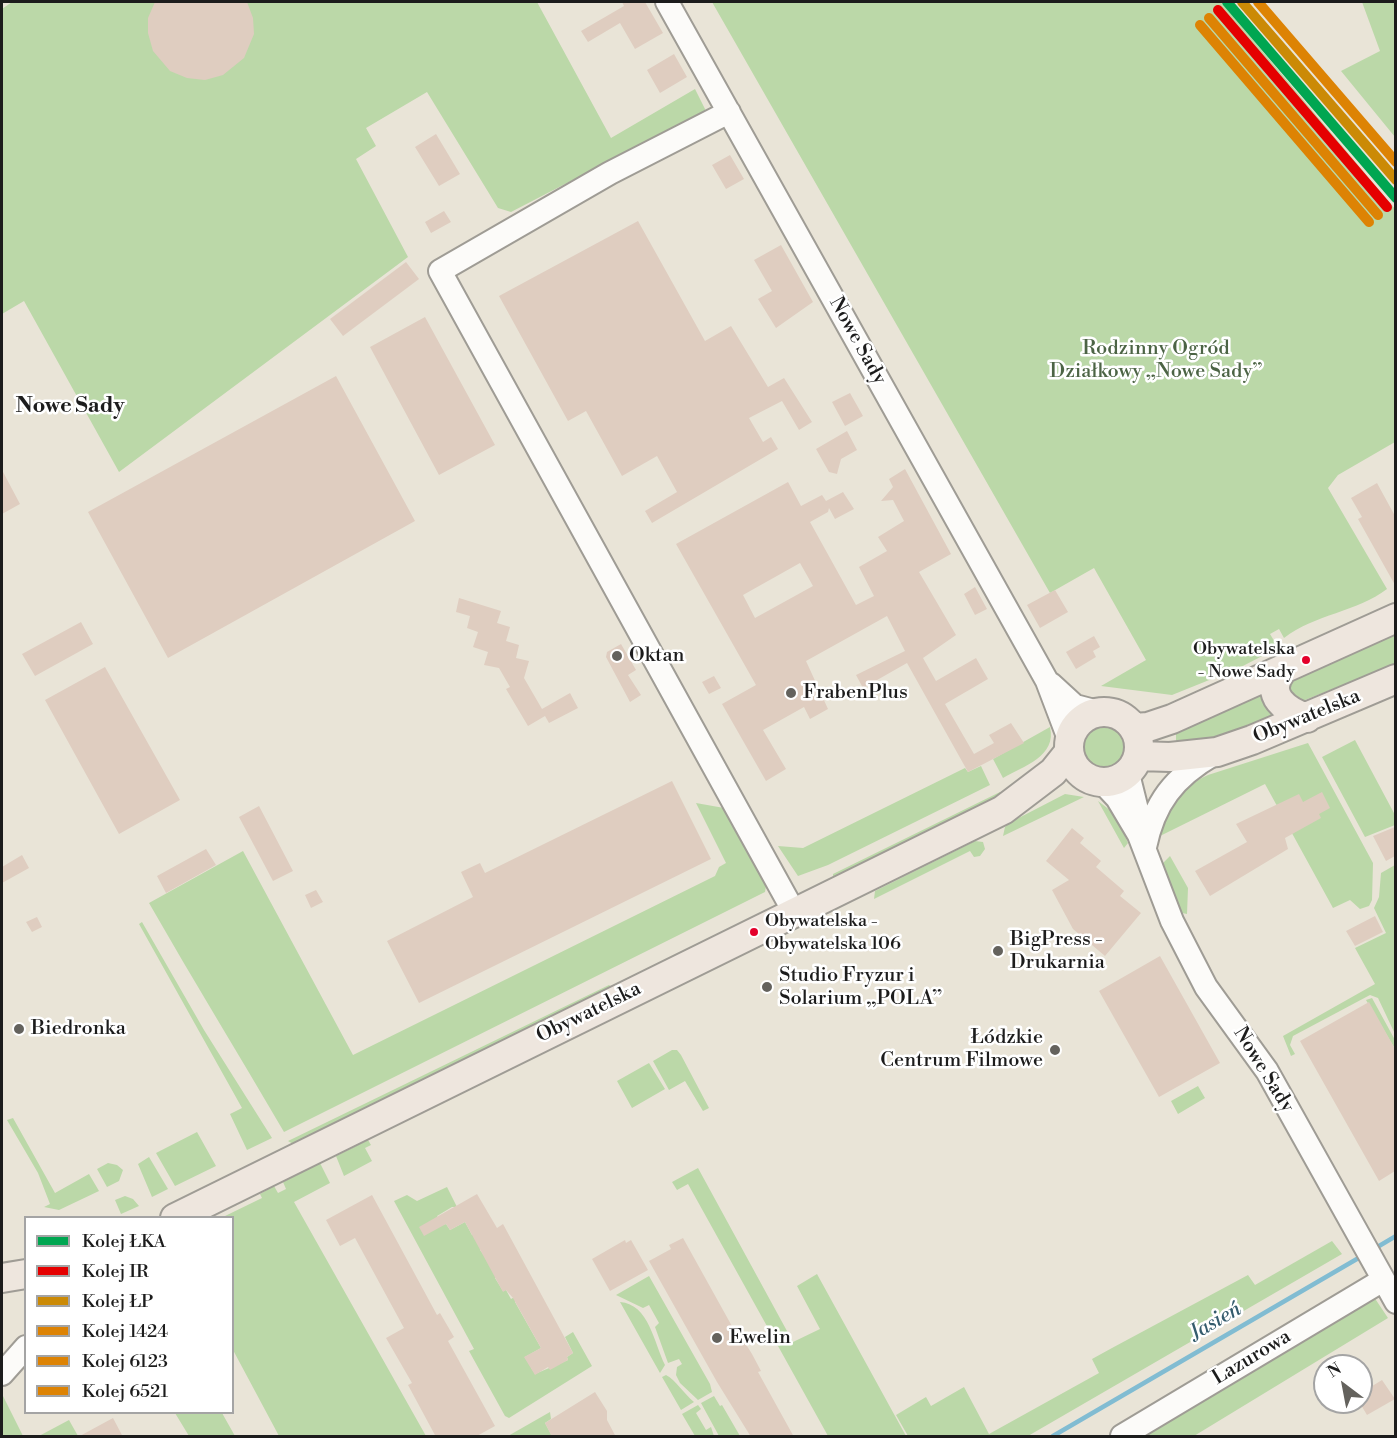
<!DOCTYPE html>
<html>
<head>
<meta charset="utf-8">
<style>
  body { margin:0 }
  #map { position:relative; width:1397px; height:1438px; overflow:hidden; background:#e9e4d7; font-family:"Libre Bodoni",serif }
  canvas { display:block }
  .frame { position:absolute; inset:0; border:3px solid #1c1c1c; pointer-events:none }
  .legend { position:absolute; left:24px; top:1216px; width:210px; height:198px; box-sizing:border-box; background:#fff; border:2px solid #a4a4a4; margin:0; padding:8px 10px; list-style:none; font-size:18px; color:#1c1c1c }
  .legend li { display:flex; align-items:center; gap:12px; height:30px }
  .legend b { width:30px; border:2px solid #a4a4a4 }
  .north { position:absolute; left:1313px; top:1354px; width:60px; height:60px; box-sizing:border-box; background:#fff; border:2px solid #a4a4a4; border-radius:50%; rotate:328deg; font-size:16px; font-weight:700; line-height:24px; text-align:center; color:#1c1c1c }
  .north::after { content:''; display:block; margin:auto; width:21px; height:27px; background:#64625d; clip-path:polygon(50% 0,100% 100%,50% 72%,0 100%) }
</style>
</head>
<body>
<div id="map">
<canvas width="1397" height="1438"></canvas>
<div class="frame"></div>
<ul class="legend">
<li><b style="height:8px;background:#00a651"></b>Kolej ŁKA</li>
<li><b style="height:8px;background:#e50000"></b>Kolej IR</li>
<li><b style="height:8px;background:#cb8a06"></b>Kolej ŁP</li>
<li><b style="height:8px;background:#dd8304"></b>Kolej 1424</li>
<li><b style="height:8px;background:#dd8304"></b>Kolej 6123</li>
<li><b style="height:8px;background:#dd8304"></b>Kolej 6521</li>
</ul>
<div class="north">N</div>
</div>
<script>
const c = document.querySelector('canvas').getContext('2d');
c.lineJoin = 'round';
function fill(path, color) { c.fillStyle = color; c.fill(path, 'evenodd'); }
function stroke(path, color, width, dash) { c.strokeStyle = color; c.lineWidth = width; c.lineCap = dash ? 'butt' : 'round'; c.setLineDash(dash || []); c.stroke(path); }
function write(font, color, halo, rows, align = 'center') {
  c.font = font + ' "Libre Bodoni",serif'; c.lineWidth = 5; c.setLineDash([]); c.textBaseline = 'middle'; c.strokeStyle = halo; c.fillStyle = color; for (const [text, x, y, turn = 0] of rows) {
    c.save(); c.translate(x, y); c.rotate((+turn || 0) * Math.PI / 180); c.textAlign = isNaN(turn) ? turn : align; if (halo) c.strokeText(text, 0, 0); c.fillText(text, 0, 0); c.restore();
  }
}
const green = new Path2D(`
  M12 2H537L611 138 695 89 706 111 511 212 498 208 427 92 366 128 376 146 356 159 408 257 119 472 24 301 2 314V9Z
  M712 2H1221L1395 209V442L1338 475 1328 488 1387 589C1357 612 1315 614 1284 638L1279 629 1270 634 1276 644 1268 653 1239 668 1172 695 1101 686 1146 660 1094 568 1050 593Z
  M1362 2H1395V137L1341 71 1380 51Z
  M1395 628V664L1300 702 1285 688 1287 683Z
  M1260 688 1277 716 1196 744 1176 746V729Z
  M1081 746a22 22 0 1 1 44 0a22 22 0 1 1-44 0Z
  M1050 727C1057 756 1024 766 1003 778L993 759Z
  M1355 740 1395 815V825L1365 837 1322 757Z
  M1308 743 1373 863 1372 900 1369 906 1360 909 1350 900 1333 908 1265 784 1160 836C1167 809 1182 786 1208 775Z
  M981 766 990 785 828 865 798 876 778 846 803 848 965 768 968 772Z
  M1000 792V796L833 879V874Z
  M1065 794 1084 797 1003 836 1005 827 1009 823Z
  M1098 801 1115 814 1128 843 1124 848Z
  M696 803 724 808 766 886 765 892 284 1132C239 1055 193 980 149 903L243 851 353 1055 715 876 719 867 726 863Z
  M975 841 983 842 985 849 980 856 974 857 970 851 874 899 875 891Z
  M1170 856 1188 888 1187 914 1182 913 1163 863Z
  M1395 865V1034L1378 998 1370 995 1293 1036 1290 1045 1295 1054 1291 1056 1283 1036 1375 984 1355 948 1386 933 1374 908 1379 897 1381 873Z
  M142 922 204 1030 272 1138 247 1150 230 1114 242 1108 139 924Z
  M609 985 612 987 293 1144 288 1141Z
  M1372 998 1395 1040V1049L1366 1000Z
  M672 1050H677L681 1055 709 1108 703 1111 685 1081 669 1090 653 1061Z
  M649 1063 665 1089 632 1108 617 1081Z
  M1198 1086 1205 1098 1178 1114 1171 1101Z
  M13 1118 55 1193 89 1174 99 1191 59 1210 44 1207 50 1204 38 1173 7 1120Z
  M197 1132 216 1166 175 1186 156 1153Z
  M368 1140 371 1145 365 1148 372 1161 344 1176 336 1156Z
  M149 1157 168 1189 152 1197 138 1164Z
  M108 1163 117 1165 123 1170 119 1181 107 1187 97 1169Z
  M320 1163 330 1183 294 1202 426 1436H279L233 1350 232 1218 223 1217 262 1198 260 1194 274 1186 278 1193 286 1189 283 1182Z
  M698 1168 793 1342 820 1329 797 1286 817 1274 906 1436H828L688 1184 677 1190 672 1182Z
  M447 1187 457 1207H452L437 1216 442 1225 446 1224 450 1230 465 1222 472 1235 480 1231V1250L500 1275 495 1278 503 1291 506 1290 511 1299 516 1296 515 1302 541 1348 525 1357 535 1374 568 1360 567 1357 573 1353 565 1337 573 1332 592 1366 509 1418 505 1416 469 1351 474 1349 394 1201 407 1195 417 1201Z
  M125 1196 133 1199 139 1206 121 1214 115 1200Z
  M1332 1241 1342 1254 1028 1436H908L896 1415 926 1397 931 1406 964 1387 989 1434 1099 1373 1092 1359 1112 1348 1248 1275 1255 1285Z
  M649 1276 710 1384 712 1392 698 1400 680 1383 676 1375 677 1367 682 1364 679 1359 668 1363 655 1327 659 1323 649 1305 643 1308 616 1295Z
  M1374 1297 1388 1318 1194 1436H1142Z
  M620 1302C649 1304 654 1343 665 1365L660 1373Z
  M666 1375C676 1380 684 1394 694 1402L681 1410 662 1377Z
  M2 1394 23 1436H2Z
  M714 1396 720 1406 722 1405 740 1436H719L701 1403Z
  M698 1405 701 1409 696 1413 706 1430 711 1427 714 1436H695L682 1414Z
  M550 1412 551 1419 545 1423 552 1436H508Z
  M175 1413H222L235 1436H189Z
  M69 1420 78 1436H39Z`);
const stream = new Path2D(`
  M1374 1249 1396 1236
  M1053 1436 1362 1256`);
const building = new Path2D(`
  M155 2H247L253 18 254 34 244 58 223 75 205 80 187 78 170 71 153 51 148 33V18Z
  M622 2H645L663 33 635 49 620 23 588 42 581 31 624 6Z
  M674 54 687 77 660 93 647 70Z
  M436 134 460 174 439 186 415 147Z
  M730 155 744 179 726 189 712 165Z
  M444 211 451 222 431 233 425 222Z
  M638 221 705 341 731 326 768 387 784 378 812 422 799 430 782 401 749 418 763 442 771 437 778 449 652 523 645 511 677 492 657 456 622 476 586 411 568 421 499 296Z
  M781 245 813 302 776 328 758 299 772 291 754 260Z
  M406 262 419 279 343 336 330 319Z
  M425 317 495 445 439 475 370 347Z
  M336 376 415 521 168 658 88 512Z
  M850 393 863 416 845 426 832 402Z
  M847 431 857 450 841 459 837 474 829 472 816 449Z
  M905 469 951 554 919 572 956 635 923 658 936 681 976 658 988 679 945 704 974 754 994 743 989 735 1011 723 1024 743 968 772 907 663 863 688 856 675 905 651 887 616 806 661 828 709 810 719 804 707 763 730 786 769 766 781 722 704 756 685 676 544 788 482 801 506 822 495 826 501 843 492 854 509 835 519 829 508 828 512 810 522 856 605 874 596 859 567 887 551 878 537 904 521 893 500 881 501 893 487 889 479ZM800 563 813 586 755 618 743 595Z
  M2 470 20 504 2 514Z
  M1377 483 1395 516V585L1358 519 1362 517 1351 498Z
  M975 587 987 609 975 615 964 594Z
  M1055 590 1068 612 1040 628 1027 605Z
  M459 598 501 611 497 623 510 627 506 641 519 645 516 658 529 661 524 678 542 709 570 693 578 708 549 723 545 716 528 726 506 689 510 687 499 668 484 665 488 652 473 647 478 632 467 628 470 616 456 612Z
  M81 622 93 644 35 676 22 654Z
  M1094 636 1100 647 1093 651 1096 657 1076 669 1066 652Z
  M621 644 636 670 628 675 641 695 630 702 606 657 607 652Z
  M105 667 180 800 119 834 45 700Z
  M714 676 721 688 709 694 702 682Z
  M672 781 711 859 419 1003 387 941 473 897 461 872 480 863 485 873Z
  M1322 792 1330 808 1319 814 1321 818 1285 838 1288 849 1210 896 1195 871 1247 842 1236 824 1299 794 1303 802Z
  M259 806 293 871 273 881 239 817Z
  M1395 827V856L1386 861 1373 836Z
  M1072 828 1084 838 1080 843 1101 861 1096 867 1124 891 1120 896 1141 913 1105 956 1073 929 1052 890 1069 880 1046 861Z
  M206 849 216 865 166 893 157 876Z
  M22 855 29 868 2 883V867Z
  M316 890 323 902 311 908 305 895Z
  M1375 916 1383 932 1355 946 1346 931Z
  M37 917 42 927 32 932 26 922Z
  M1160 956 1220 1063 1159 1097 1099 991Z
  M1369 1002 1395 1049V1171L1379 1181 1300 1041Z
  M477 1194 497 1228 503 1224 573 1353 567 1357 568 1360 550 1370 548 1367 535 1375 524 1357 541 1348 513 1298 506 1290 503 1292 465 1222 450 1230 446 1224 424 1236 419 1227Z
  M372 1195 437 1315 440 1313 454 1337 448 1341 495 1426 475 1437H436L408 1385 412 1383 386 1338 404 1328 355 1238 340 1246 326 1220Z
  M683 1238 733 1328 735 1327 752 1354 761 1371 758 1372 794 1437H751L717 1382 649 1261 671 1249 669 1245Z
  M625 1240 626 1243 631 1240 648 1270 610 1291 592 1259Z
  M1361 1379 1369 1388 1382 1380 1395 1399 1367 1415 1361 1405Z
  M595 1392 607 1411V1420L616 1437H552L545 1423Z
  M113 1418 123 1437H78Z`);
const minor = new Path2D(`
  M667 2 1047 681 1069 739
  M729 112 610 173 440 271 794 912
  M1051 684 1075 706 1098 712
  M1128 774 1140 822
  M1102 782 1117 798 1139 835 1172 921 1206 987 1267 1071 1396 1302
  M1145 847C1154 803 1174 777 1214 754
  M2 1374 26 1347
  M1122 1436 1383 1280`);
const major = new Path2D(`
  M1281 672C1264 695 1286 711 1307 718
  M1069 747a35 35 0 1 1 70 0a35 35 0 1 1-70 0Z
  M1134 728 1148 727 1172 719 1396 618
  M1138 756 1170 757 1217 752 1252 740 1396 679
  M175 1218 1003 810 1053 772 1069 752
  M2 1278 26 1274`);
const rail1 = new Path2D(`
  M1227 2 1396 198`);
const rail2 = new Path2D(`
  M1218 10 1387 207`);
const rail3 = new Path2D(`
  M1242 2 1396 180`);
const rail4 = new Path2D(`
  M1209 18 1378 215`);
const rail5 = new Path2D(`
  M1258 2 1396 162`);
const rail6 = new Path2D(`
  M1200 25 1369 222`);
const markers = [
  [617,656,6,"#64625d"],
  [1306,660,5,"#e4002b"],
  [791,693,6,"#64625d"],
  [754,932,5,"#e4002b"],
  [998,951,6,"#64625d"],
  [767,987,6,"#64625d"],
  [19,1029,6,"#64625d"],
  [1055,1050,6,"#64625d"],
  [717,1338,6,"#64625d"]
];
const busNames = [
  ["Obywatelska",1295,650],
  ["- Nowe Sady",1295,673],
  ["Obywatelska -",765,922,"left"],
  ["Obywatelska 106",765,945,"left"]
];
const streetNames = [
  ["Nowe Sady",857,341,61],
  ["Obywatelska",1307,717,-22],
  ["Obywatelska",589,1013,-26],
  ["Nowe Sady",1263,1070,58],
  ["Lazurowa",1252,1358,-31]
];
const parkNames = [
  ["Rodzinny Ogród",1156,349],
  ["Działkowy „Nowe Sady”",1156,372]
];
const poiNames = [
  ["Oktan",629,656],
  ["FrabenPlus",803,693],
  ["BigPress -",1010,940],
  ["Drukarnia",1010,963],
  ["Studio Fryzur i",779,976],
  ["Solarium „POLA”",779,999],
  ["Biedronka",31,1029],
  ["Łódzkie",1043,1038,"right"],
  ["Centrum Filmowe",1043,1061,"right"],
  ["Ewelin",729,1338]
];
const waterNames = [
  ["Jasień",1216,1322,-30]
];
const quarterNames = [
  ["Nowe Sady",70,407]
];
fill(green, '#bbd8a8');
stroke(stream, '#81bcd2', 4.5);
fill(building, '#dfcdc0');
stroke(minor, '#9f9c95', 26);
stroke(major, '#9f9c95', 32);
stroke(minor, '#fcfbf9', 22);
stroke(major, '#eee6de', 28);
stroke(rail1, '#00a651', 10);
stroke(rail2, '#e50000', 10);
stroke(rail3, '#cb8a06', 10);
stroke(rail4, '#dd8304', 10);
stroke(rail5, '#dd8304', 10);
stroke(rail6, '#dd8304', 10);
for (const [x, y, r, color] of markers) { const dot = new Path2D(); dot.arc(x, y, r, 0, 2 * Math.PI); c.fillStyle = color; c.fill(dot); stroke(dot, '#fff', 2); }
write('18px', '#1c1c1c', '#fff', busNames, 'right');
write('20px', '#1c1c1c', '#fff', streetNames);
write('20px', '#4c6445', '#fff', parkNames);
write('20px', '#1c1c1c', '#fff', poiNames, 'left');
write('italic 21px', '#355c6d', '#fff', waterNames);
write('bold 22px', '#1c1c1c', '#fff', quarterNames);
</script>
</body>
</html>
